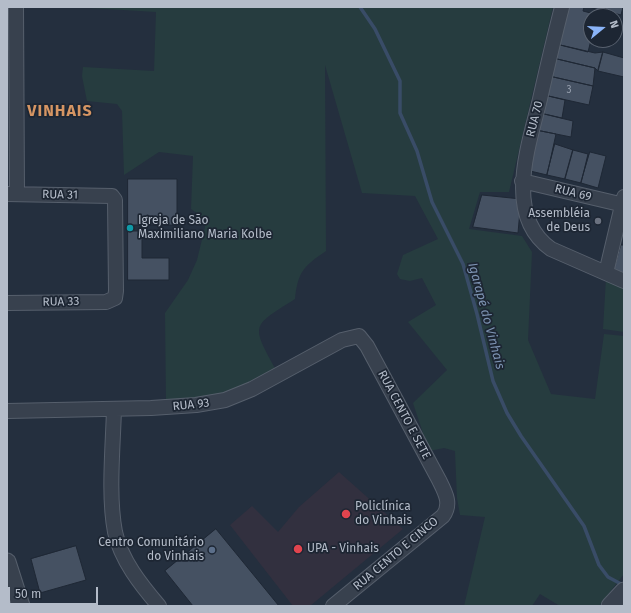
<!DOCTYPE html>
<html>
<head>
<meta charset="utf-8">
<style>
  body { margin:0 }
  #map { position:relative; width:631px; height:613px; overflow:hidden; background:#242f3e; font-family:"Fira Sans",sans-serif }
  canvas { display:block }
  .frame { position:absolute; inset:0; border:8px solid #b4bcc9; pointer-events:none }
  .north { position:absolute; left:583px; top:8px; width:40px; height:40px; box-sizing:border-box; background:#1d2633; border:1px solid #59626f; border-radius:50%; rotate:72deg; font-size:11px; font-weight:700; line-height:16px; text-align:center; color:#b4bcc9 }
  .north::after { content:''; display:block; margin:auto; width:14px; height:18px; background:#8ab4f8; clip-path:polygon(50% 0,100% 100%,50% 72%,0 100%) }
  .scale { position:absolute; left:8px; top:587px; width:90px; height:18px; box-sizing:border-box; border:2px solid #b4bcc9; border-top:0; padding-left:5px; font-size:12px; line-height:14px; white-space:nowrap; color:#b4bcc9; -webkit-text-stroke:3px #1d2633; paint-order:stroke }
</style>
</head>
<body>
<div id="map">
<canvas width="631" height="613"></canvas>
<div class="frame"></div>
<div class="north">N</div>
<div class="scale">50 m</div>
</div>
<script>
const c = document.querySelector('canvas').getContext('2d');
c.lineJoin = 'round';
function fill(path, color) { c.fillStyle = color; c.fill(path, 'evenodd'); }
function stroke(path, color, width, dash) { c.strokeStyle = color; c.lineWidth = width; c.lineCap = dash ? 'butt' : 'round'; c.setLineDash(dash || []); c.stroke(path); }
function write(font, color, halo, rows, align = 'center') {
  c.font = font + ' "Fira Sans",sans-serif'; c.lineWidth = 3.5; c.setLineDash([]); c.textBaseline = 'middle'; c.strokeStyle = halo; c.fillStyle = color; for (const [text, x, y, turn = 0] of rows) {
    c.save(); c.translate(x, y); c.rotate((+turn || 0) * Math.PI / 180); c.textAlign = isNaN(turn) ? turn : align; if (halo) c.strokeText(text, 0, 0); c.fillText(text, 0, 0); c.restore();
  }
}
const medical = new Path2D(`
  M339 472 403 529 310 606H293L230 525 252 506 278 532 299 507Z`);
const green = new Path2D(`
  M74 7H553L509 192H480L469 229 522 236 532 252 528 340 551 394 595 399 604 334 624 336V574L599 606H560L540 594 532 606H464L485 517 460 515 457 498 455 451 444 448 429 451 413 403 447 370 408 322 436 305 422 278 410 281 400 279 397 274 403 255 438 239 415 196 362 193 325 65 326 251C304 266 298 271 295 299 253 326 250 323 275 368L228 393 205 399 166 403 165 313 188 280 197 260 205 227 201 216 191 209 193 156 159 152 124 175 122 111 117 104 87 101 82 76 83 67 154 71 156 12Z
  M606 278 624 287V332L603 329Z`);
const stream = new Path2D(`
  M360 7 375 29 400 81V113L417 151 432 202 463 264 477 314 493 381 507 413 521 436 584 526 599 565 608 577 623 585`);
const building = new Path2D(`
  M565 7H584L583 11 598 15 591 16V40L588 52 556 44Z
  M589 7H606L605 11Z
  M606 7H623L621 15 605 11Z
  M556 44 595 53 603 52 598 71 595 68 553 58Z
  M603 52 624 58V77L598 71Z
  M553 58 595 68 593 86 549 76Z
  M549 76 593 86 589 105 544 95Z
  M544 95 565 100 562 118 540 113Z
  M540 113 573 121 571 137 536 130Z
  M536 130 556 134 547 175 526 170Z
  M555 144 573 150 565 179 547 175Z
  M573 150 588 154 581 183 565 179Z
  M590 152 606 156 598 188 581 183Z
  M128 179H177V225H132L131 231H142V258H169V280H128Z
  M482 195 521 199 518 233 473 227Z
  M621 245H624V273L614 270Z
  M216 529 279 606H193L165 571Z
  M76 546 86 580 40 593 31 559Z`);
const minor = new Path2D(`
  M16 7 17 194
  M562 7C554 38 547 68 540 99 529 145 503 215 551 249L624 281
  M522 181 624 205
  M7 194 112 196 115 200 116 291 115 298 106 302 7 303
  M606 273 624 197
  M114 409C113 447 108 495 115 532 121 560 141 585 159 606
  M7 411 151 408 196 405 225 400 252 389 342 340 359 336 367 346 439 480C445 492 452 504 443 516L333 606`);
const tertiary = new Path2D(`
  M7 562 21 606
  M610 606 624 591`);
const markers = [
  [598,221,4,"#6b7280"],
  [130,228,4,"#0f9aa8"],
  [346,514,5,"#e0444e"],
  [298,549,5,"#e0444e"],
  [212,550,4,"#5c6f8a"]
];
const numberNames = [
  ["3",569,90]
];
const streetNames = [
  ["RUA 70",535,119,-76],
  ["RUA 69",573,193,14],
  ["RUA 31",60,195,1],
  ["RUA 33",61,302,-1],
  ["RUA 93",191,405,-6],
  ["RUA CENTO E SETE",404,415,62],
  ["RUA CENTO E CINCO",396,554,-40]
];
const poiNames = [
  ["Assembléia",590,214,"right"],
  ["de Deus",590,228,"right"],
  ["Igreja de São",138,221],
  ["Maximiliano Maria Kolbe",138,235],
  ["Policlínica",355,507],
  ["do Vinhais",355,521],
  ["Centro Comunitário",204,543,"right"],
  ["do Vinhais",204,557,"right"],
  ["UPA - Vinhais",307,549]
];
const waterNames = [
  ["Igarapé do Vinhais",486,316,75]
];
const districtNames = [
  ["VINHAIS",60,112]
];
fill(medical, '#32303f');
fill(green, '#263c3f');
stroke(stream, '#394c67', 3.5);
fill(building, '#455162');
stroke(building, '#1f2835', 1);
stroke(minor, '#565f6c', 16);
stroke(tertiary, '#565f6c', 19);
stroke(minor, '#38414e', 14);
stroke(tertiary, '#38414e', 17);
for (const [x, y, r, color] of markers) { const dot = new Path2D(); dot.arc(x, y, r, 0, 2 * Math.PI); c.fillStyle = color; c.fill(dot); stroke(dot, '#1d2633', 1.5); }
write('10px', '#98a1af', null, numberNames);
write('12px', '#b4bcc9', '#1d2633', streetNames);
write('12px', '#b4bcc9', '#1d2633', poiNames, 'left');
write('italic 13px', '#7c92b1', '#1d2633', waterNames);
c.letterSpacing = '1px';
write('bold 16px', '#d59563', '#1d2633', districtNames);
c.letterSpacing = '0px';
</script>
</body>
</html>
